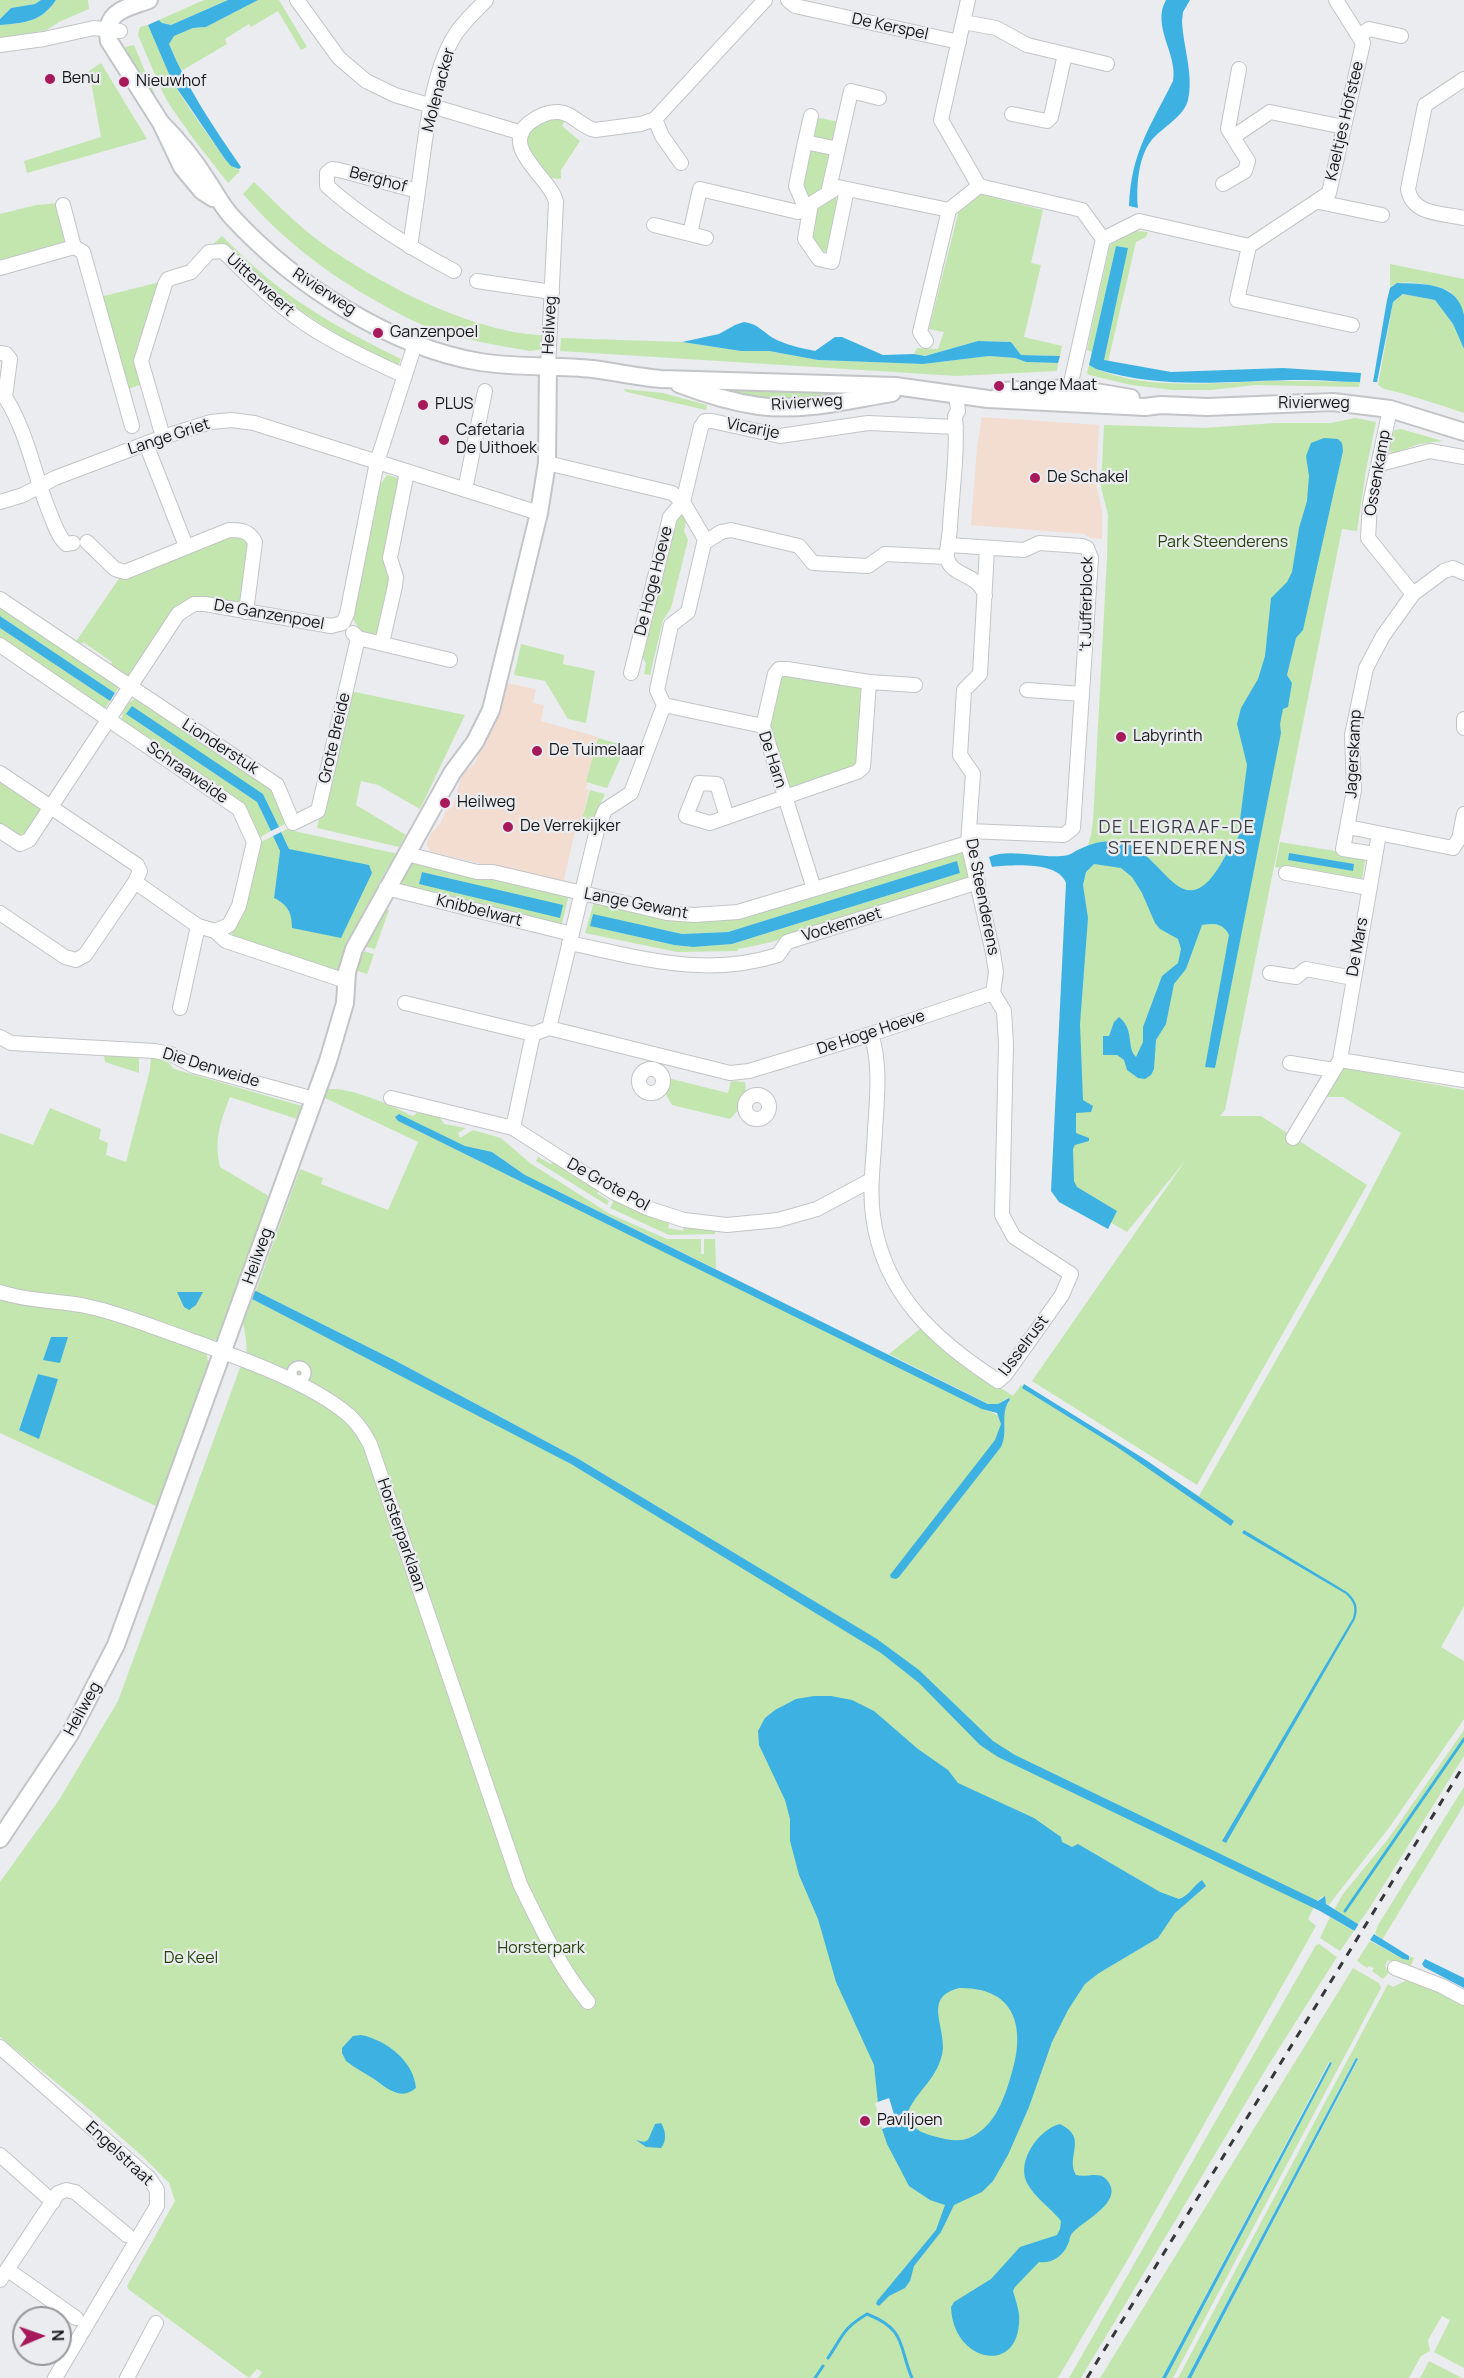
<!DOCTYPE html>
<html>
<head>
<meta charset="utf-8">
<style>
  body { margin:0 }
  #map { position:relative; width:1464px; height:2378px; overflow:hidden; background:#eaecf0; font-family:Manrope,sans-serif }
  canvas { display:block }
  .north { position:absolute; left:12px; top:2306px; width:60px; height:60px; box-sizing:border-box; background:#eaecf0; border:2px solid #959699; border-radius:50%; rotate:88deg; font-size:16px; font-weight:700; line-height:24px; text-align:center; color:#161617 }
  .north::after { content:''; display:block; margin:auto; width:21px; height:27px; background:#a7195b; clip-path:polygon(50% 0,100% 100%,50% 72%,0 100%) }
</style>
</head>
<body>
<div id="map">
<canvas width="1464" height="2378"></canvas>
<div class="north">N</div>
</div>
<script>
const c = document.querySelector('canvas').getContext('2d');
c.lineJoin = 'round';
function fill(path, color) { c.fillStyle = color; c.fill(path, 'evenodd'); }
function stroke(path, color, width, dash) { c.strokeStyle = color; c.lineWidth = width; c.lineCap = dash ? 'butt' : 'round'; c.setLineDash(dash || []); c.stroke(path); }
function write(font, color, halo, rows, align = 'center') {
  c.font = font + ' Manrope,sans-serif'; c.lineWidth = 4.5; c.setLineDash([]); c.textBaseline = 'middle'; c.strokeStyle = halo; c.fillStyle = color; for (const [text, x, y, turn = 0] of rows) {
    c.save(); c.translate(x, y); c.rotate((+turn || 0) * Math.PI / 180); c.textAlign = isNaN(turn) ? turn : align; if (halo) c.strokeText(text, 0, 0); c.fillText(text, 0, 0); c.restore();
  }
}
const education = new Path2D(`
  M982 417 1099 425 1096 484 1102 510V539L1090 538 1084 534 971 525 977 448Z
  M507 683 536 689 533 703 544 705 541 721 598 737 586 789 589 790 579 832 575 831 563 883 431 852 426 844 432 832 440 824 448 806 452 808 463 771 474 765Z`);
const green = new Path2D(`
  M0 0H41L35 4 11 8 0 19Z
  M56 0H88L89 9 59 22 47 30 0 40V25C25 23 41 22 56 0Z
  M204 0H228L171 25 162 23 159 20Z
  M258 0H279L307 47 301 50 278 11 251 27 249 24 225 39 227 44 181 71 169 44 173 36 193 28 206 27Z
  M148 25 172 80 189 108 225 159 240 171 228 183 192 137 169 104 162 91 138 35 140 27Z
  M134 45 156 97 174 127 168 125 130 58 125 47Z
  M101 63 147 139 27 173 24 161 101 137 89 71Z
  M815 117 839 122 834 144 810 139Z
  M548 118 566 119 562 126 580 141 561 170V179L550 178C539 167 515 145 531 128 535 124 543 121 548 118Z
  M809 147 831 152 822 188 811 196 804 194 801 188Z
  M254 182C277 204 300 228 326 246 380 283 444 317 509 331 520 334 533 334 545 336L544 349 530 351C501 346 472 341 445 333 421 326 399 314 378 302 326 273 282 239 243 194Z
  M979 194 1043 210 1031 263 1041 265 1024 337 1062 346 1060 356 1021 355 1011 342 978 341 925 356 914 354 917 348 938 349 944 332 929 329 959 210Z
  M834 196 840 202 830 252 821 251 810 235 815 208Z
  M59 203 69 242 0 263V214L36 205Z
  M1134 231 1148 232 1146 237 1136 242 1108 362 1104 360 1103 355 1127 248 1116 246 1092 352 1087 350 1110 245Z
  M222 236C236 250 251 264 266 277 307 311 354 336 401 359L398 366 357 346 322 325 288 302 257 276 210 247Z
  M1390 264 1464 279V315C1461 307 1457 296 1449 291 1441 285 1408 281 1398 283 1396 283 1392 286 1390 288Z
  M160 282 142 384 126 390 100 297Z
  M1404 294 1435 300 1453 324 1464 349V413C1440 405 1408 394 1384 389L1378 385 1393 302Z
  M561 338 682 342 741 351H769L818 360 923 364 989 356 1015 358 1026 362 1058 363 1057 371 957 376 560 351Z
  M1089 365C1136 391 1215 383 1267 381 1298 381 1329 381 1360 382L1359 387 1255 385 1211 390H1173L1131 385 1089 375 1087 373Z
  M669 380 897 388 761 404Z
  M623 389 663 393 707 405 706 410 627 392Z
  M1355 418 1376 422 1366 470 1357 531 1342 529 1225 1110 1220 1116H1261L1367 1185 1197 1485 1032 1381 1185 1161 1127 1232 1067 1197 1081 870 1091 835 1093 821 1107 557 1108 515 1101 487 1104 425 1204 428 1275 423H1331Z
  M1401 429 1443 441 1419 444 1392 454C1387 448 1391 435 1395 430Z
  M387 475 398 478 401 488 393 578 383 628 373 636 361 631 353 619 377 489Z
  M678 515H682L686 521 684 531 688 540 671 608 663 620 650 675 644 674 646 664 642 655 674 522Z
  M232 535 249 541 241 607 187 602 178 606 130 678 108 669 112 662 83 642 79 646 75 643 120 577Z
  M0 604 120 685 115 693 0 616Z
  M0 628 110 701 104 710 0 641Z
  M521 644 564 655 563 664 595 671 586 723 568 719 545 681 514 675Z
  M781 674 862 687 859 762 856 767 791 788 787 784 767 725Z
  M350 691 465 715 420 809 378 785 361 781 356 805 406 835 399 847 317 828Z
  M138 697 273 787 289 822 279 827 263 794 126 714 257 802 271 831 259 838 244 804 122 722C121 710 128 702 138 697Z
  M598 738 626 746 607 788 586 782Z
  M0 779 40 805C41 813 28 837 17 835 12 834 5 827 0 824Z
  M590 790 605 794 591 823 582 819Z
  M291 827 294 831 398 854C383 866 348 952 340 974L234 937 231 934 259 843 273 836 280 851 274 898 285 904 292 916 341 938 289 849 281 832Z
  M1280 842 1366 856 1361 883 1275 867Z
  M964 851 970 880 768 943 738 949V951L677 952 585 933 594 902 663 919 692 921ZM957 862 960 873 732 944 693 947 674 945 591 926 593 915 682 934 728 932Z
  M415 861 569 895 561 927 401 885 402 879 410 863ZM422 872 563 906 419 884Z
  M378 907 389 910 375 949 359 945Z
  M358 950 374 954 367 974 351 969Z
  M104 1055 139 1057V1073L105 1062Z
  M151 1057 166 1060 174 1069 302 1106 300 1120 230 1097C220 1123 214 1138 220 1167L272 1198 222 1337 211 1341 0 1285V1133L33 1145 50 1108 101 1129 99 1139 108 1143 106 1155 126 1162 150 1070Z
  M1344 1068 1464 1090V1606L1441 1647 1464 1661V1719L1391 1825 1328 1906 1323 1896 1317 1901 1308 1919 1316 1926 1128 2259 1058 2378H258L262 2372 257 2369 249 2378 128 2289 127 2286 175 2201 169 2183 141 2155 90 2110 0 2037V1882L59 1800 118 1701 241 1365C252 1348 243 1335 243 1317 243 1311 247 1303 248 1297L501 1426 571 1464 853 1632 856 1627 577 1458 396 1361 256 1291 300 1169 323 1178 321 1184 388 1210 418 1142 323 1097 325 1090C344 1084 394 1106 412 1116L415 1115 417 1111 437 1113 444 1124 466 1128 458 1133 460 1138 473 1130 501 1138 530 1163 610 1214 667 1239H701V1254H704V1239H715L716 1269 525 1175 492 1152 474 1150 446 1137 398 1121 999 1416 1010 1401 1008 1398 998 1404H989L889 1354 921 1328 967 1366 1013 1396 1021 1385 1199 1496 1355 1221 1401 1133 1343 1097H1326Z
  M668 1078 728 1093 731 1081 745 1082C748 1096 741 1109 730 1119L672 1105 665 1093Z
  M538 1157 551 1164 554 1158 601 1187 597 1193 609 1201 607 1205 536 1161Z
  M616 1196 670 1220 668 1228 683 1231 685 1224 715 1228V1234L669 1235 610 1208Z
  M0 1292 101 1312 206 1352 210 1370 160 1508 0 1433ZM38 1375 57 1379 38 1438 19 1429Z
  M1464 1730V1756L1367 1912 1358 1924 1334 1910 1343 1894 1388 1839Z
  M1464 1787V1805L1382 1940 1375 1933 1378 1925Z
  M1330 1917 1354 1931 1340 1951 1320 1938Z
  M1370 1941 1403 1959 1410 1958 1409 1956 1414 1958 1411 1965 1404 1968 1388 1960 1385 1966 1389 1972 1383 1979 1372 1971 1374 1968 1369 1966 1367 1968 1357 1961Z
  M1319 1944 1337 1957 1269 2064 1081 2378H1069L1316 1945Z
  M1353 1968 1379 1983 1381 1988 1173 2378H1166L1332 2063 1329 2062 1162 2378H1100Z
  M1409 1979 1464 2003V2368L1434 2352 1450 2320 1442 2316 1428 2340 1430 2351 1421 2356 1409 2378H1191L1358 2060 1356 2058 1187 2378H1178L1388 1984 1393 1987Z
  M1429 2361 1462 2378H1420Z`);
const water = new Path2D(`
  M41 0H56C41 22 25 23 0 25V19L11 8 35 4Z
  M228 0H258L206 27 193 28 174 36 169 44C187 88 214 128 241 167L239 169 231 166 225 159 172 81 148 25 159 20 162 23 171 25Z
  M1166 0H1190L1183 12 1182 21C1183 46 1194 75 1188 100 1184 117 1161 128 1151 141 1138 157 1136 189 1138 208L1129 206C1131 153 1150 127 1173 81 1178 54 1151 26 1166 0Z
  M1116 246 1128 248 1104 360 1171 372 1283 368 1361 373 1360 382C1341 382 1323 380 1304 380 1231 380 1167 391 1096 369L1089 365Z
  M1397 283C1423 284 1458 282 1464 315 1464 326 1464 338 1464 349L1453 324 1435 300 1403 294 1393 302 1377 382H1373L1387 300 1390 288Z
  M744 322C758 324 762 331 773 338 786 345 801 348 815 351L835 337H842L883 355 914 354 925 356 978 341 1011 342 1021 355 1060 356 1058 363 1026 362 1015 358 989 356 923 364 818 360 769 351H741L682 342 719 334 735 325Z
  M1324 438 1338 439 1342 443 1343 451 1303 630 1296 638 1287 675 1292 683 1288 707 1283 709 1280 724 1281 733 1215 1068 1205 1067 1229 935C1223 923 1214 923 1202 925L1186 969 1174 984 1166 1024 1156 1040 1154 1069 1151 1075 1145 1079 1138 1078 1127 1070 1124 1060 1117 1055H1103V1036H1109L1114 1022 1119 1017C1135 1030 1126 1047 1136 1057L1143 1042V1027L1162 976 1178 963 1181 949 1178 939 1160 929 1155 923 1142 893 1132 877 1121 868 1094 864 1086 872 1083 885 1088 918 1080 1024 1083 1100 1093 1106 1091 1112 1076 1113V1133L1089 1138V1141L1075 1145 1073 1149 1074 1181 1077 1187 1117 1211 1108 1229 1059 1202 1051 1191 1066 883C1058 861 1012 865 992 867L989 857C1009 848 1039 858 1061 856 1071 856 1074 851 1082 848 1096 841 1112 839 1127 844 1166 858 1183 929 1222 862 1227 852 1235 846 1239 835V828L1247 765 1237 724 1241 708 1258 679 1265 656 1271 598 1287 582 1292 572 1299 528 1307 501 1309 476 1306 456 1311 443Z
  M0 616 115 693 110 701 0 628Z
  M132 706 263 794 279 827 271 831 257 802 126 714Z
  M281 832 289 849 369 865 372 873 341 938 292 928C292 913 288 905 274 898L280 851 273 836Z
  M1289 853 1354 864 1353 871 1288 860Z
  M957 861 960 873 732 944 693 947 674 945 590 926 593 914 682 934 728 932Z
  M422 872 563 905 560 918 419 884Z
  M399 1114 465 1146 492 1152 525 1175 988 1404H998L1009 1398 1010 1400C999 1413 1009 1431 1001 1447L899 1577 896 1579 891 1578 890 1575 995 1440 1001 1424 997 1413 982 1409 398 1121 395 1117Z
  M256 1291 396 1361 577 1458 877 1639 919 1670 993 1741 1015 1755 1318 1901 1325 1896 1326 1904 1409 1956V1960L1403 1959 1320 1911 998 1757 980 1745 919 1683 881 1653 571 1464 252 1299 253 1292Z
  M177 1292H203L196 1305 189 1310 184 1307Z
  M51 1337H68L60 1363 43 1360Z
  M38 1374 58 1379 39 1439 19 1430Z
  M1024 1384 1146 1460 1234 1521 1231 1526 1117 1447 1022 1388Z
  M1244 1530 1347 1592C1356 1600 1359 1607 1355 1619L1226 1843 1222 1841 1353 1618C1356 1607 1354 1602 1346 1594L1242 1533Z
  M814 1696H831L852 1700 874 1711 918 1749 948 1770 958 1783 1034 1818 1061 1837 1062 1842 1072 1847 1078 1844 1160 1892 1179 1899C1189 1896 1193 1886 1202 1880L1206 1886 1175 1913 1158 1938 1099 1973 1085 1984 1068 2010 1052 2042 1029 2107 1008 2155 993 2181 982 2192 954 2205 941 2232 914 2266 910 2281 905 2288 889 2296 879 2306 876 2304 877 2301 936 2230 945 2205 930 2200 909 2186 887 2144 880 2123 874 2065 836 1982 818 1919 799 1875 790 1841V1819L785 1800 759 1745 758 1731 765 1718 775 1710 796 1699ZM959 1988C1019 1987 1026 2032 1010 2079 1003 2102 993 2128 969 2138 959 2142 947 2140 937 2137 921 2133 913 2130 907 2114 917 2089 940 2078 943 2048 944 2023 924 1997 959 1988Z
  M1425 1959 1464 1978V1988L1424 1967 1422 1964Z
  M361 2035C386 2040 414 2061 416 2088 401 2101 388 2089 374 2079 365 2073 355 2068 346 2061L342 2053V2048L353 2036Z
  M1356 2058 1358 2059 1191 2378H1187Z
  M1330 2062 1332 2063 1166 2378H1162Z
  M661 2123C666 2131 667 2141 661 2148L646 2147 636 2140 644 2142 648 2140 655 2124Z
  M1060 2124C1089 2138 1065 2156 1076 2175 1085 2178 1099 2171 1106 2179 1128 2202 1079 2222 1071 2235 1069 2238 1070 2241 1068 2244 1063 2256 1052 2264 1039 2262L1015 2287 1013 2291C1015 2298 1018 2307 1019 2314 1023 2377 953 2364 951 2307L954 2302 991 2279 1020 2247 1057 2235 1060 2229 1061 2221C1051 2208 1034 2197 1027 2183 1016 2161 1039 2129 1060 2124Z`);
const pier = new Path2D(`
  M1360 1922 1376 1931 1368 1943 1353 1933Z
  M889 2098 897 2124 882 2129 875 2103Z`);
const stream = new Path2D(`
  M1345 1911 1464 1739
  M828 2358C843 2336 842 2329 867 2314 907 2330 898 2345 912 2378
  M815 2378 823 2366`);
const pedestrian = new Path2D(`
  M292 1373a7 7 0 1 1 14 0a7 7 0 1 1-14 0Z`);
const minor = new Path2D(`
  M297 0 339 58 366 81 395 95 522 133
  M788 0 795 6 959 42
  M968 0 941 120 979 186 1082 210 1103 239 1072 378V396
  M963 22 996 28 1027 45 1107 64
  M1359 36 1369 29 1401 36
  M0 45 44 39 94 28 120 31
  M1239 69 1228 129 1233 137 1270 112 1344 127
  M1464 79 1425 105 1408 189C1412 215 1442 213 1464 218
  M1012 114 1047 121 1051 117 1065 54
  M655 119 662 136 681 163
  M805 142 811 116
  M1223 184 1245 171 1248 161 1233 137
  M418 191C425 145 430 74 455 35 463 22 476 11 486 0
  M828 193 851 91 879 98
  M1319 202 1382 215
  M811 204 805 239 819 259 832 262 847 189
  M63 205 74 247
  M805 207 796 186 805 142 838 149
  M654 225 706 238
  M690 234 700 189 798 212 838 187 949 210 979 186
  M1103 239 1139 221 1249 246 1329 193 1363 43 1336 0
  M1249 246 1237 300 1352 325
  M410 247 418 191 339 170 332 169 327 173V186C365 220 409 247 454 271
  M0 268 74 247 83 252 132 426
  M477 281 552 292
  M926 341 920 332 949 210
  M0 353 6 354 10 359 5 397C27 431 34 474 49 511 54 523 57 535 66 544L73 543
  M548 367 556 202C552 179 499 148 529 123 538 116 547 111 559 112 573 113 581 127 595 130L641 124 655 119 765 0
  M956 394 958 411 955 416C958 452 952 490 950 527 950 534 946 552 947 558 951 577 980 573 985 596
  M1390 409 1370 504 1368 538 1413 594
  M163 437 141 361 165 284 168 279 191 272 209 252 223 251C253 281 282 310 318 332 346 349 376 363 405 376
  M146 444 186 546
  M547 463 672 493 683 502 701 427 705 421H712L780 436 868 423 956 427
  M1380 464 1430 451 1464 457
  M465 490 485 391
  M0 502 23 495 55 478 163 437 211 422 231 420 254 423 539 513
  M87 542 115 569 125 572 229 530C242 530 249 531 255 542L246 612
  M949 545 1024 550 1039 543 1082 546 1087 548 1091 558 1073 828 1064 835 969 831
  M987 549 980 674 964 690 960 755 973 774 968 843 993 953 996 972 993 993
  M0 599 277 785 293 823 318 811 358 638
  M353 633 358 638 450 660
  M382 643 395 586 396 577 390 558 407 472
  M0 645 239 809 254 842 239 906 229 925 215 931 198 926 135 882 140 871 137 865 0 773
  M631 673 670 517 683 502 706 541
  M1027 690 1082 694
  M664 705 763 726
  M1464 719V728
  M727 817 717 784 699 783 686 816 710 823 857 772 863 767 869 682
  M1348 827 1453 848 1459 839 1464 814
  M0 831 20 844 29 840 178 614 194 604H205L331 626 343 623 347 614 377 462 415 344
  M1379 834 1340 1060 1464 1080
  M407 854 477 872H493L667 913 694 915 738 912 968 843
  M1375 854 1343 849 1354 790 1352 735 1366 668 1383 636 1413 594 1444 571 1453 568 1464 573
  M1286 873 1369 888
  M386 888 572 934
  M814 889 763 726 775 674 779 669H787L869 682 915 685
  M0 913 65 957 76 960 85 955 135 882
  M215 931 226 941 346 981
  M569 943C642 958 705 978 778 955L787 942 978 882
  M1270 973 1296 977 1306 969 1353 978
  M405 1003 533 1034
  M180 1008 198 926
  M549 1028 597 830 605 810 631 793 664 705 657 690 671 625 688 612 704 543 721 532 731 530 799 546 813 563 868 566 885 554 946 557
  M533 1034 549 1028 730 1073 749 1071 871 1034 993 993
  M871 1034C881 1063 877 1100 875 1130 874 1159 869 1187 873 1216 883 1294 936 1341 998 1381L1005 1375 1062 1295 1071 1274 1014 1237 1002 1215 1006 1044 1004 1011 993 993
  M0 1037 11 1043 155 1051 171 1054 194 1066 314 1099
  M1290 1063 1334 1070
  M639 1081a12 12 0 1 1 24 0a12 12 0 1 1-24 0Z
  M745 1107a12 12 0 1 1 24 0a12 12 0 1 1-24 0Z
  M391 1098 513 1128 615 1193 647 1208 684 1220 727 1225 778 1220 817 1209 871 1180
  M513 1128 533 1034
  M1293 1138 1340 1060
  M0 1292C29 1302 61 1300 90 1307 122 1314 152 1327 182 1337 231 1355 300 1378 341 1409 354 1418 363 1430 370 1444L520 1884C540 1925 559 1966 588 2002
  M1395 1968 1442 1986 1464 1998
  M0 2047 149 2178 157 2190V2206L55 2378
  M0 2155 53 2202
  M8 2270 76 2318
  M0 2280 58 2193 66 2190 75 2192 127 2235
  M127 2378 156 2323`);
const tertiary = new Path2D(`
  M149 0C128 8 103 10 109 41L161 123 182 167 202 191 213 198
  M161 123C178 140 193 158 206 179 215 192 221 205 232 217 293 283 389 347 480 362 517 368 556 365 593 369 616 372 638 377 661 379L895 386 988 399 1145 407 1161 405 1207 407 1333 402 1390 409 1464 432
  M679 384C705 394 731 402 759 406 803 412 849 400 892 393
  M1001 391 1072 388 1131 398
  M0 1839 70 1734 116 1645 328 1061 345 1003 347 972 354 949 452 773 475 742 491 710 539 513 547 463 548 367`);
const rail = new Path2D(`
  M1087 2378 1464 1765`);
const markers = [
  [50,79,6,"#a7195b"],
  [124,82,6,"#a7195b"],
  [378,333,6,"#a7195b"],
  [999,386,6,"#a7195b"],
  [423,405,6,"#a7195b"],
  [444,440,6,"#a7195b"],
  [1035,478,6,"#a7195b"],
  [1121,737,6,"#a7195b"],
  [537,751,6,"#a7195b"],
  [445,803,6,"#a7195b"],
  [508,827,6,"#a7195b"],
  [865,2121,6,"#a7195b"]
];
const streetNames = [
  ["De Kerspel",890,27,12],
  ["Molenacker",439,90,-75],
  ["Kaeltjes Hofstee",1345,121,-77],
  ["Berghof",378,180,15],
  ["Uitterweert",260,285,42],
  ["Rivierweg",324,292,33],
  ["Heilweg",550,325,-87],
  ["Rivierweg",807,403,-4],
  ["Rivierweg",1314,404],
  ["Vicarije",753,429,11],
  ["Lange Griet",169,437,-18],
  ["Ossenkamp",1378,473,-80],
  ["De Hoge Hoeve",654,581,-76],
  ["'t Jufferblock",1087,604,-89],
  ["De Ganzenpoel",269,615,10],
  ["Grote Breide",335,738,-77],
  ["Lionderstuk",220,747,33],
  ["Jagerskamp",1354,754,-87],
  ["De Harn",772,760,72],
  ["Schraaweide",187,773,35],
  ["De Steenderens",982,897,79],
  ["Lange Gewant",636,904,11],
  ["Knibbelwart",479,911,14],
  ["Vockemaet",842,925,-17],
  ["De Mars",1358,947,-80],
  ["De Hoge Hoeve",871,1033,-18],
  ["Die Denweide",211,1068,17],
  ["De Grote Pol",608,1185,29],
  ["Heilweg",258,1256,-70],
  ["IJsselrust",1024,1346,-53],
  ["Horsterparklaan",401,1535,71],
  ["Heilweg",83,1709,-61],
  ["Engelstraat",119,2154,43]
];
const poiNames = [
  ["Benu",62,79],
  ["Nieuwhof",136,82],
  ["Ganzenpoel",390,333],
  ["Lange Maat",1011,386],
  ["PLUS",435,405],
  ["Cafetaria",456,431],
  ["De Uithoek",456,449],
  ["De Schakel",1047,478],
  ["Labyrinth",1133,737],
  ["De Tuimelaar",549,751],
  ["Heilweg",457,803],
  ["De Verrekijker",520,827],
  ["Paviljoen",877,2121]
];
const parkNames = [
  ["Park Steenderens",1223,543],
  ["Horsterpark",541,1949],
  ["De Keel",191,1959]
];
const neighbourhoodNames = [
  ["DE LEIGRAAF-DE",1177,828],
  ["STEENDERENS",1177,849]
];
fill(education, '#f3ddd0');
fill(green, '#c3e6af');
fill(water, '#3db2e2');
fill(pier, '#eaecf0');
stroke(stream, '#3db2e2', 3);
stroke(pedestrian, '#c2c4c7', 12);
stroke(minor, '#c2c4c7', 16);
stroke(tertiary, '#c2c4c7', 20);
stroke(pedestrian, '#fff', 9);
stroke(minor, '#fff', 14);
stroke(tertiary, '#fff', 16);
stroke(rail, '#373739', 3, [8, 8]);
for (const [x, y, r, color] of markers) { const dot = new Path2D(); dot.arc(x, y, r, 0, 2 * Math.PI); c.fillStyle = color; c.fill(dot); stroke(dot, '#eaecf0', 2); }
write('16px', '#161617', '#eaecf0', streetNames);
write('16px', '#161617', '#eaecf0', poiNames, 'left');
write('16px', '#26450b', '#eaecf0', parkNames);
c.letterSpacing = '1.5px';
write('18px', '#3c3d40', '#eaecf0', neighbourhoodNames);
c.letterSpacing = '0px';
</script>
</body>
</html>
